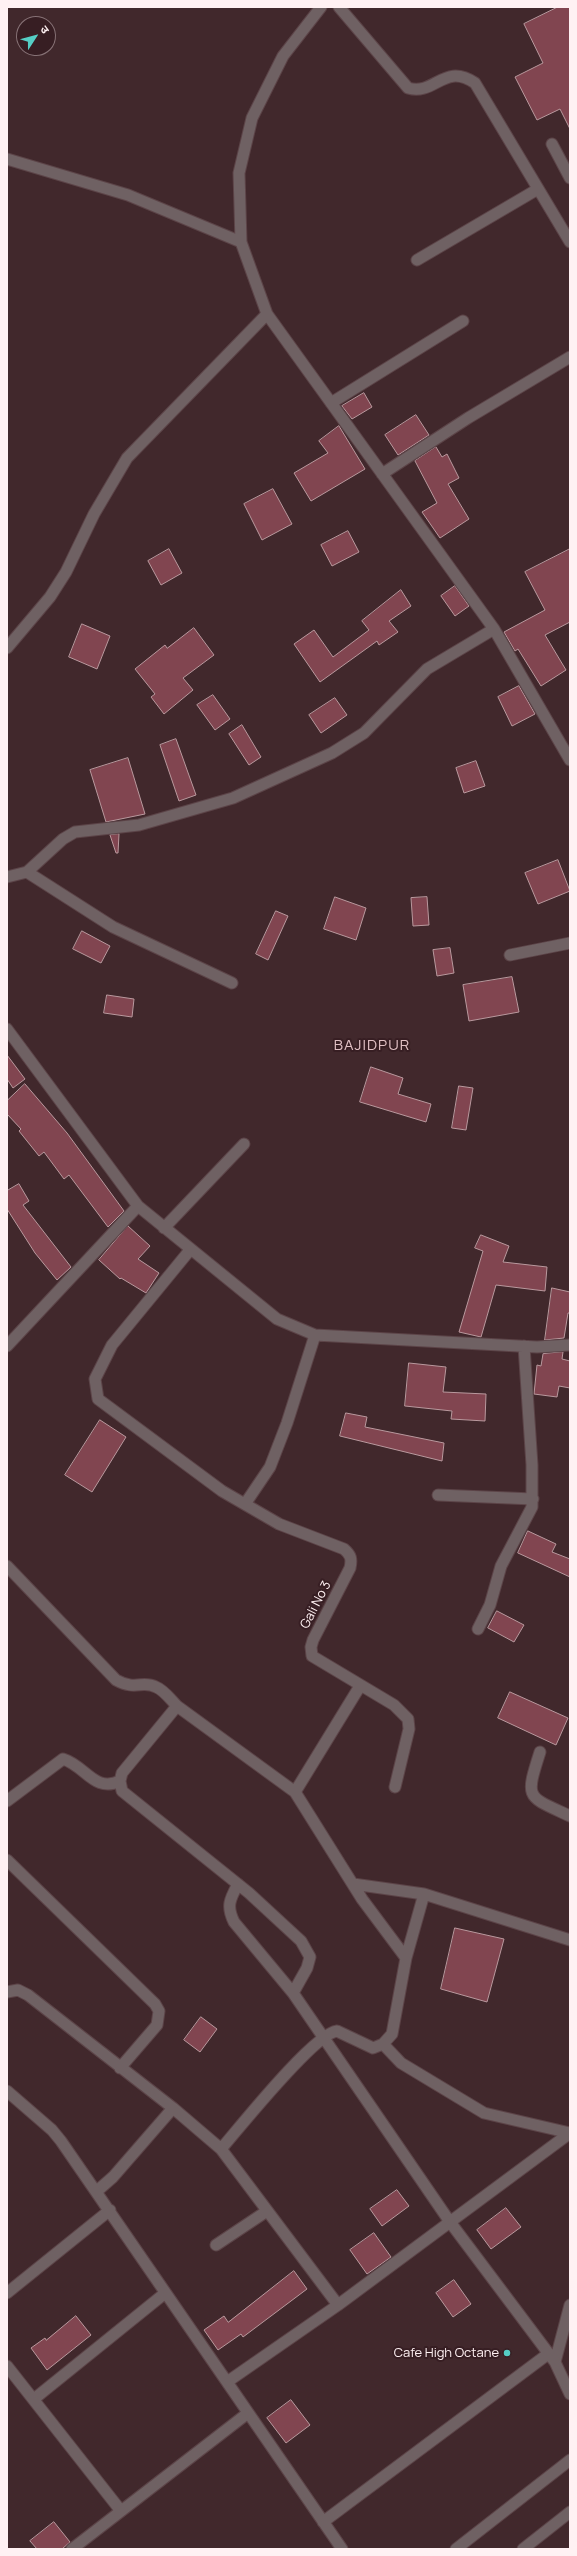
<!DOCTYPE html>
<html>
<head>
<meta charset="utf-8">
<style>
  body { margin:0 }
  #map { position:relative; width:577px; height:2556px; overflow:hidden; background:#41282c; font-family:Manrope,"Noto Sans Devanagari",sans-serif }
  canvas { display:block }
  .frame { position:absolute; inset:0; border:8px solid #fff1f3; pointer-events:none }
  .north { position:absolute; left:16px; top:16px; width:40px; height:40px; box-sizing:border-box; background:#371e23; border:1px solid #877276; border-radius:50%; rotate:54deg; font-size:11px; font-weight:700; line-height:16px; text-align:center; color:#fff1f3 }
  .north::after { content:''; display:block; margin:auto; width:14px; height:18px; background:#55cec5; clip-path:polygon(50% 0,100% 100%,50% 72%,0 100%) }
</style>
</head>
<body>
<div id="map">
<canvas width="577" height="2556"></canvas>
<div class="frame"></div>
<div class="north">उ</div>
</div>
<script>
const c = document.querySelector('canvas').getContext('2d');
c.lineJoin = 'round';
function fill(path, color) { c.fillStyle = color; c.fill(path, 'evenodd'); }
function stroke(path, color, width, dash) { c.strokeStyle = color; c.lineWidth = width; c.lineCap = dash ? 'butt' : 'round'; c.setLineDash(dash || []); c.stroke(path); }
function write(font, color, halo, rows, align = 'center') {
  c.font = font + ' Manrope,sans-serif'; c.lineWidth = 4; c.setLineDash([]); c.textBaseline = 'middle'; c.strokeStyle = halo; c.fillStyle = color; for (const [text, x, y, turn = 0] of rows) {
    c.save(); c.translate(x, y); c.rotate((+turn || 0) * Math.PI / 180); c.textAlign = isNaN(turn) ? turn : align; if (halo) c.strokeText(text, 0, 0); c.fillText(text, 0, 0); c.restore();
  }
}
const building = new Path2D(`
  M558 7H570V129L560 109 537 120 515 77 543 63 524 24Z
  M364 393 372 407 352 419 342 406Z
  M416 415 429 435 398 455 385 435Z
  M339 426 365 469 311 501 294 473 328 453 319 441Z
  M436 447 442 457 447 454 459 478 448 484 469 519 440 538 422 512 437 503 415 461Z
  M273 489 292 524 262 540 244 504Z
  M348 531 359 552 332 566 321 545Z
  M169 549 182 573 161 585 148 561Z
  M570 549V622L545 635 566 670 541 686 518 649 515 651 504 632 545 610 525 572Z
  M455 586 469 606 455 616 441 596Z
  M401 590 411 606 389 621 398 632 379 645 377 641 320 682 294 644 314 630 333 657 369 630 362 621Z
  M82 624 110 636 97 669 69 657Z
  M194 628 214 655 183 678 193 690 164 714 151 697 155 694 135 669 165 645 167 648Z
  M519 686 535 714 512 726 498 697Z
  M213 695 230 719 215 730 197 705Z
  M335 698 347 715 321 733 309 715Z
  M242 725 261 757 249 765 229 734Z
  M176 739 196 795 179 801 160 745Z
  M128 758 145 814 106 822 90 770Z
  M476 761 485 786 464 793 456 768Z
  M119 834 118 853H116L110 835Z
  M558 860 570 891 538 904 525 873Z
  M335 897 366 908 356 940 324 929Z
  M427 897 429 925 413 926 411 898Z
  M276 911 288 916 268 960 256 954Z
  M82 931 110 946 101 963 73 949Z
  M450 948 454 973 437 976 433 950Z
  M512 977 519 1012 469 1021 463 985Z
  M107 995 134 999 132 1017 104 1013Z
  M7 1055 25 1079 13 1088 7 1079Z
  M371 1067 403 1078 398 1094 431 1104 426 1122 360 1102Z
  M25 1084 67 1133 124 1211 108 1227 69 1175 64 1179 44 1152 39 1156 19 1131 21 1129 7 1114V1101Z
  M459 1086 473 1088 466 1130 452 1128Z
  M19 1184 29 1201 23 1205 71 1267 57 1280 35 1253 7 1209V1191Z
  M128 1226 150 1246 138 1259 159 1273 146 1293 121 1278 120 1279 99 1260Z
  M481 1235 509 1246 503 1262 547 1267 545 1291 496 1285 481 1337 459 1332 483 1251 475 1248Z
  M552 1288 570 1292V1313H568L564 1338 545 1340Z
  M563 1352 562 1359 570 1361V1388L559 1386 557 1397 534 1394 537 1365 541 1366 543 1354Z
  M409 1363 446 1367 443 1392 486 1394 485 1421 451 1419 452 1411 405 1406Z
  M346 1413 367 1417 365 1427 444 1443 442 1461 340 1436Z
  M100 1420 126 1437 92 1492 65 1475Z
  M528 1531 556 1544 552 1552 570 1559V1577L518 1553Z
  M497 1611 524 1625 514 1642 488 1628Z
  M510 1692 568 1718 556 1745 498 1718Z
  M455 1928 504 1939 487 2002 441 1989Z
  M201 2017 217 2029 200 2052 184 2040Z
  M397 2190 409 2206 382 2226 370 2209Z
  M506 2208 521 2227 491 2249 477 2230Z
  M374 2233 391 2257 367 2274 350 2250Z
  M294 2271 307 2289 243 2337 241 2334 218 2350 204 2330 224 2316 228 2322Z
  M454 2280 471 2304 453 2317 436 2293Z
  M76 2316 91 2335 47 2370 31 2348 45 2338 46 2340Z
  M291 2400 310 2425 286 2443 267 2418Z
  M54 2522 70 2542 62 2549H37L30 2541Z`);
const minor = new Path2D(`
  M321 7 283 56 252 118 239 173 241 242 267 314 494 629 570 760
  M339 7 408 88C435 96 444 62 475 83L570 242
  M552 144 570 178
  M7 159 128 195 241 242
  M417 260 538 189
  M331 403 463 321
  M382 474 468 418 570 357
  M7 648 50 597 66 572 94 514 127 458 267 314
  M27 872 113 927 232 983
  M7 877 27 872 63 839 75 832 139 825 233 798 332 753 364 733 427 669 494 629
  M510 955 570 943
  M7 1029 138 1206 277 1319 315 1335 537 1347 570 1345
  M164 1228 244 1144
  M190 1250 112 1345 95 1379 98 1399 222 1491 279 1524 344 1549C351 1555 352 1559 350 1568L313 1640 311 1647 312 1656 394 1705 408 1719 409 1729 395 1787
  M7 1346 138 1206
  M438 1495 533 1499
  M245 1504 270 1467 287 1423 315 1335
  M7 1566 116 1680C136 1691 142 1680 156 1687 164 1690 171 1700 177 1706L295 1792 362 1899 406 1958
  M478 1629 490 1605 501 1566 532 1507V1465L524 1346
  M177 1706 122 1773 120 1781 122 1791 249 1893 301 1941 310 1957 307 1968 293 1993
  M540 1752C525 1799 526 1796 570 1816
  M295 1792 360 1686
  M7 1801 63 1759C86 1766 94 1793 120 1781
  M7 1860 155 2004 159 2011 157 2025 120 2068
  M238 1884C230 1899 226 1906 234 1922L293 1993 450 2222 555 2362 570 2394
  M353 1884 424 1894 570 1940
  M7 1992 18 1990 28 1995 173 2108 221 2149 338 2305
  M383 2044 401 2063 484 2113 570 2133
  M7 2091 52 2130 61 2141 227 2382 338 2305 570 2133
  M221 2149C240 2127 314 2034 337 2031L373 2048 383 2044 392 2034 406 1958 424 1894
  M97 2191 113 2177 173 2108
  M216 2245 267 2211
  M7 2293 110 2210
  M555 2362 570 2305
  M7 2366 121 2511
  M227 2382 342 2549
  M34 2399 164 2294
  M323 2522 548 2354
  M72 2549 248 2413`);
const tertiary = new Path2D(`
  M456 2549 570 2460
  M523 2549 570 2512`);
const markers = [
  [507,2353,4,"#55cec5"]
];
const streetNames = [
  ["Gali No 3",316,1605,-63]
];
const poiNames = [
  ["Cafe High Octane",499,2353]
];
const quarterNames = [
  ["BAJIDPUR",372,1046]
];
fill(building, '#814550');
stroke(building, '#b9999e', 1);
stroke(minor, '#5c4448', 13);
stroke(tertiary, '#5c4448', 13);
stroke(minor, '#6f6163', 11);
stroke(tertiary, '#6f6163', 11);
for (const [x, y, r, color] of markers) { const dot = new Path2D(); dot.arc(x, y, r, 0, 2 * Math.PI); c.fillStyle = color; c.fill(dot); stroke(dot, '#371e23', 1.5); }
write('13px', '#fff1f3', '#371e23', streetNames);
write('13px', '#fff1f3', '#371e23', poiNames, 'right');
c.letterSpacing = '1px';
write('15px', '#e1c0c4', '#371e23', quarterNames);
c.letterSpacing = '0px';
</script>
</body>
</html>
